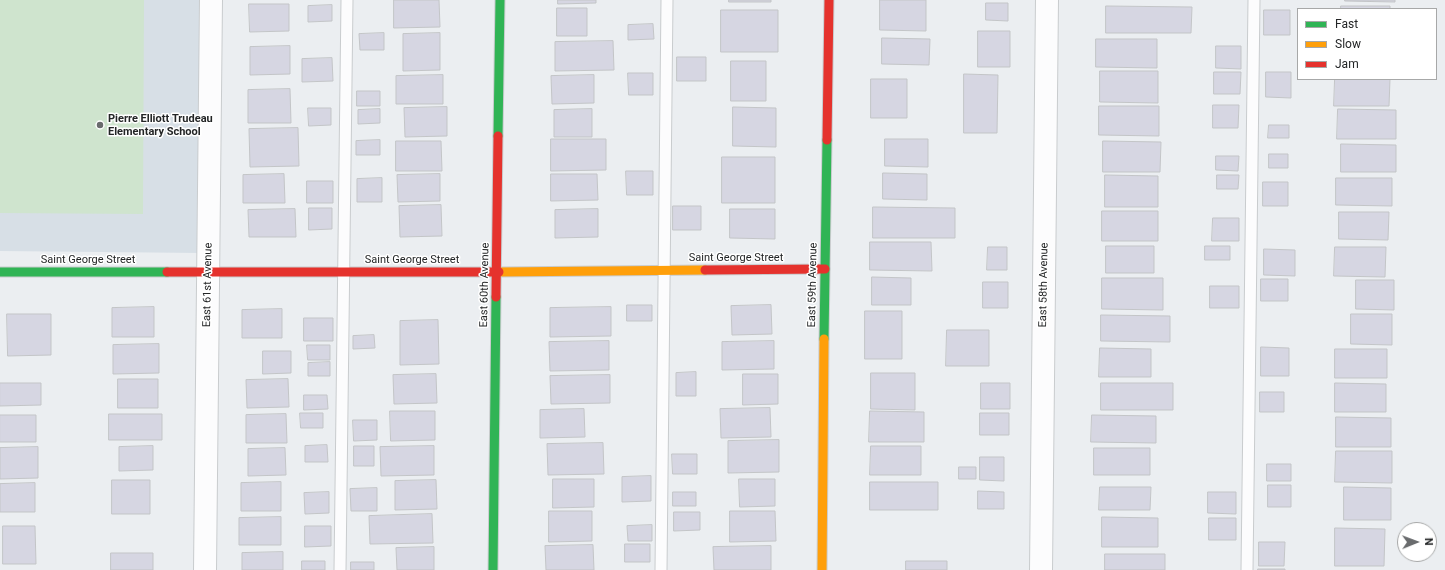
<!DOCTYPE html>
<html>
<head>
<meta charset="utf-8">
<style>
  body { margin:0 }
  #map { position:relative; width:1445px; height:570px; overflow:hidden; background:#ebeef1; font-family:Roboto,sans-serif }
  canvas { display:block }
  .legend { position:absolute; left:1297px; top:8px; width:140px; height:72px; box-sizing:border-box; background:#fff; border:1px solid #a7a8a8; margin:0; padding:5px 7px; list-style:none; font-size:12px; color:#232526 }
  .legend li { display:flex; align-items:center; gap:8px; height:20px }
  .legend b { width:20px; border:1px solid #a7a8a8 }
  .north { position:absolute; left:1397px; top:522px; width:40px; height:40px; box-sizing:border-box; background:#fff; border:1px solid #a7a8a8; border-radius:50%; rotate:89deg; font-size:11px; font-weight:700; line-height:16px; text-align:center; color:#232526 }
  .north::after { content:''; display:block; margin:auto; width:14px; height:18px; background:#696b6d; clip-path:polygon(50% 0,100% 100%,50% 72%,0 100%) }
</style>
</head>
<body>
<div id="map">
<canvas width="1445" height="570"></canvas>
<ul class="legend">
<li><b style="height:5px;background:#30b455"></b>Fast</li>
<li><b style="height:5px;background:#ff9f0a"></b>Slow</li>
<li><b style="height:5px;background:#e5322d"></b>Jam</li>
</ul>
<div class="north">N</div>
</div>
<script>
const c = document.querySelector('canvas').getContext('2d');
c.lineJoin = 'round';
function fill(path, color) { c.fillStyle = color; c.fill(path, 'evenodd'); }
function stroke(path, color, width, dash) { c.strokeStyle = color; c.lineWidth = width; c.lineCap = dash ? 'butt' : 'round'; c.setLineDash(dash || []); c.stroke(path); }
function write(font, color, halo, rows, align = 'center') {
  c.font = font + ' Roboto,sans-serif'; c.lineWidth = 3; c.setLineDash([]); c.textBaseline = 'middle'; c.strokeStyle = halo; c.fillStyle = color; for (const [text, x, y, turn = 0] of rows) {
    c.save(); c.translate(x, y); c.rotate((+turn || 0) * Math.PI / 180); c.textAlign = isNaN(turn) ? turn : align; if (halo) c.strokeText(text, 0, 0); c.fillText(text, 0, 0); c.restore();
  }
}
const built = new Path2D(`
  M0 0H201V253L0 251Z`);
const green = new Path2D(`
  M0 0H144L143 214 0 213Z`);
const building = new Path2D(`
  M394 0H439L440 27 394 28Z
  M558 0H596V3L558 4Z
  M729 0H771V2H729Z
  M880 0H926V31L880 30Z
  M1345 0H1395V2L1345 1Z
  M986 3H1008V21L986 20Z
  M249 4H289V31L250 32Z
  M332 5V21L308 22V6Z
  M1106 6 1192 7 1191 33H1106Z
  M1341 6H1390V9H1341Z
  M557 8H587V36H557Z
  M721 10H778V52H721Z
  M1264 10H1290V35H1264Z
  M653 24 654 39 628 40V25Z
  M978 31H1010V67H978Z
  M384 33V50H360L359 34Z
  M440 33V70L403 71V34Z
  M882 38 930 39 929 65 882 64Z
  M1096 39H1157V68L1096 67Z
  M613 41 614 70 555 71V42Z
  M290 46V74L250 75V47Z
  M1216 46H1241V69L1216 68Z
  M677 57H706V81H677Z
  M332 58 333 81 302 82V59Z
  M731 61H766V101H731Z
  M1100 71H1158V103L1100 102Z
  M1214 72H1241L1240 94H1214Z
  M1266 72H1291V98L1266 97Z
  M628 73H653V95H629Z
  M964 74 998 75 997 133H964Z
  M443 75V104H396V76Z
  M594 75V103L552 104 551 76Z
  M871 79H907V118H871Z
  M1335 79H1390L1389 106H1334Z
  M290 89 291 123H248V90Z
  M357 91H380V106H357Z
  M1213 105H1239L1238 128H1213Z
  M1099 106H1159V136L1099 135Z
  M447 107V136L405 137 404 108Z
  M733 107 776 108V147L733 146Z
  M308 108H331V125L309 126Z
  M380 109V123L358 124V110Z
  M592 109V137H554V110Z
  M1338 109 1396 110V139H1337Z
  M1269 125H1289V138H1268Z
  M298 128 299 166 250 167 249 129Z
  M551 139H606V170L551 171Z
  M885 139H928V167L885 166Z
  M380 140V155H356V141Z
  M396 141H441L442 171H396Z
  M1103 141 1161 142 1160 172H1103Z
  M1341 144 1396 145V172H1341Z
  M1269 154H1288V168H1269Z
  M1216 156H1239L1238 171 1216 170Z
  M722 157H775V203H722Z
  M626 171H653V195H627Z
  M883 173 927 174V200L883 199Z
  M284 174 285 203H243V175Z
  M440 174V201L398 202 397 175Z
  M551 174H597L598 200 551 201Z
  M1105 175 1158 176V207H1105Z
  M1217 175H1239L1238 189H1217Z
  M382 178V202H357V179Z
  M1336 178H1392V206L1336 205Z
  M307 181H333V203H307Z
  M1263 182H1288V206H1263Z
  M441 205 442 236 400 237 399 206Z
  M673 206H701V230H673Z
  M873 207 955 208V238H873Z
  M309 208H332V229L309 230Z
  M295 209 296 237H249L248 210Z
  M598 209V237L555 238V210Z
  M730 209H775V239L730 238Z
  M1102 211H1158V241H1102Z
  M1339 212H1389L1388 240 1339 239Z
  M1213 218H1239V241H1212Z
  M870 242H931L932 271 870 270Z
  M1106 246H1154V273H1106Z
  M1205 246H1230V260H1205Z
  M988 247H1007V270H987Z
  M1335 247H1386L1385 277 1334 276Z
  M1264 249 1295 250V276L1264 275Z
  M872 277 911 278V305H872Z
  M1102 278H1163V310L1102 309Z
  M1261 279H1288V301H1261Z
  M1356 280H1394V310L1356 309Z
  M983 282H1008V308H983Z
  M1210 286H1239V308H1210Z
  M627 305H652V321H627Z
  M771 305 772 334 732 335 731 306Z
  M154 307V337H112V308Z
  M611 307V336L550 337V308Z
  M282 309V338H242V310Z
  M865 311H902V359H865Z
  M7 314H51V355L8 356Z
  M1351 314H1392V345L1351 344Z
  M1101 315 1170 316V342L1101 341Z
  M304 318H333V341H304Z
  M438 320 439 364 400 365V321Z
  M947 330H989V366H946Z
  M374 335 375 348 353 349V336Z
  M609 341V370L550 371 549 342Z
  M774 341V369L722 370V342Z
  M159 344V373L113 374V345Z
  M307 345H330V360H308Z
  M1261 347 1289 348V376H1261Z
  M1100 348 1151 349V377H1099Z
  M1335 349H1387V378H1335Z
  M263 351H291V373L263 374Z
  M330 362V376H308V363Z
  M696 372V396H676V373Z
  M871 373H915V410L871 409Z
  M436 374 437 403 394 404 393 375Z
  M743 374H778V404L743 405Z
  M610 375V403L551 404 550 376Z
  M118 379H158V408H118Z
  M288 379 289 407 247 408 246 380Z
  M0 383H41V405L0 406Z
  M981 383H1010V409H981Z
  M1101 383H1173V410H1101Z
  M1335 383 1386 384V412H1335Z
  M1260 392H1284V412H1260Z
  M304 395H327L328 409 304 410Z
  M770 408 771 437 721 438 720 409Z
  M584 409 585 437 540 438V410Z
  M390 411H435V440L391 441Z
  M870 411 924 412V442H869Z
  M300 413H323V428H301Z
  M980 413H1009V435H980Z
  M109 414H162V440H109Z
  M286 414 287 443H246V415Z
  M0 415H36V442H0Z
  M1092 415 1156 416V443L1091 442Z
  M1336 417 1391 418V447H1336Z
  M353 420H377V440L354 441Z
  M779 440V472L728 473V441Z
  M603 443 604 474 548 475 547 444Z
  M327 445 328 462H305V446Z
  M153 446V470L119 471V447Z
  M354 446H374V466H354Z
  M434 446V475L381 476 380 447Z
  M871 446H921V475H870Z
  M38 447V478L0 479V448Z
  M285 448 286 475 248 476V449Z
  M1094 448H1150V475H1094Z
  M1336 451H1392V483L1335 482Z
  M672 454H697V474H673Z
  M980 457H1004V481L980 480Z
  M1267 464H1291V481H1267Z
  M959 467H976V479H959Z
  M651 476V501L622 502V477Z
  M553 479H594V507L553 508Z
  M739 479H775V506L740 507Z
  M112 480H150V514H112Z
  M436 480 437 509 395 510V481Z
  M281 482V511H241V483Z
  M870 482H938V510H870Z
  M35 483V512H0V484Z
  M1268 485H1291V507H1268Z
  M1100 487H1151L1150 510H1099Z
  M1344 487 1391 488V520H1344Z
  M377 488V511H351L350 489Z
  M978 491 1004 492V509H978Z
  M329 492V513L305 514 304 493Z
  M673 492H696V506H673Z
  M1208 492H1236V514L1208 513Z
  M549 511H592V541L549 542Z
  M730 511H775L776 541 730 542Z
  M674 512H700V530L674 531Z
  M432 514 433 543 370 544 369 516Z
  M281 517V545H239V518Z
  M1102 517 1158 518V547H1102Z
  M1209 518H1236V540H1209Z
  M652 525V541H628L627 526Z
  M3 526H35L36 564H3Z
  M305 526H331V546L305 547Z
  M1335 528 1385 529 1384 566H1335Z
  M1259 542H1285L1284 566H1259Z
  M625 544H650V562H625Z
  M593 545 594 570H546L545 546Z
  M771 546V570H714L713 547Z
  M434 547V570H397L396 548Z
  M283 552V570H242V553Z
  M111 553H153V570H111Z
  M1105 554H1165V570H1105Z
  M302 561H325V570H302Z
  M906 561H947V570H906Z
  M351 562H374V570H351Z
  M1258 569H1285V570H1258Z`);
const lane = new Path2D(`
  M340 570 347 0
  M661 570 667 0
  M1247 570 1254 0`);
const street = new Path2D(`
  M205 570 211 0
  M1041 570 1047 0`);
const fast = new Path2D(`
  M498 136 500 0
  M0 272H167
  M824 339 827 140
  M493 570 496 297`);
const slow = new Path2D(`
  M499 272 705 270
  M822 570 824 339`);
const jam = new Path2D(`
  M827 140 829 0
  M705 270 825 269
  M167 272H499
  M496 297 498 136`);
const markers = [
  [100,125,4,"#696b6d"]
];
const poiNames = [
  ["Pierre Elliott Trudeau",108,119],
  ["Elementary School",108,132]
];
const streetNames = [
  ["Saint George Street",736,258],
  ["Saint George Street",88,260],
  ["Saint George Street",412,260],
  ["East 61st Avenue",208,285,-89],
  ["East 60th Avenue",485,285,-89],
  ["East 59th Avenue",813,285,-89],
  ["East 58th Avenue",1044,285,-89]
];
fill(built, '#d7dfe6');
fill(green, '#cfe4ce');
fill(building, '#d6d6e2');
stroke(building, '#c3c5c7', 1);
stroke(lane, '#c9ccce', 13);
stroke(street, '#c9ccce', 24);
stroke(fast, '#c9ccce', 11);
stroke(slow, '#c9ccce', 11);
stroke(jam, '#c9ccce', 11);
stroke(lane, '#fcfcfd', 11);
stroke(street, '#fcfcfd', 22);
stroke(fast, '#30b455', 9);
stroke(slow, '#ff9f0a', 9);
stroke(jam, '#e5322d', 9);
for (const [x, y, r, color] of markers) { const dot = new Path2D(); dot.arc(x, y, r, 0, 2 * Math.PI); c.fillStyle = color; c.fill(dot); stroke(dot, '#fff', 1.5); }
write('bold 11px', '#232526', '#fff', poiNames, 'left');
write('11px', '#232526', '#fff', streetNames);
</script>
</body>
</html>
